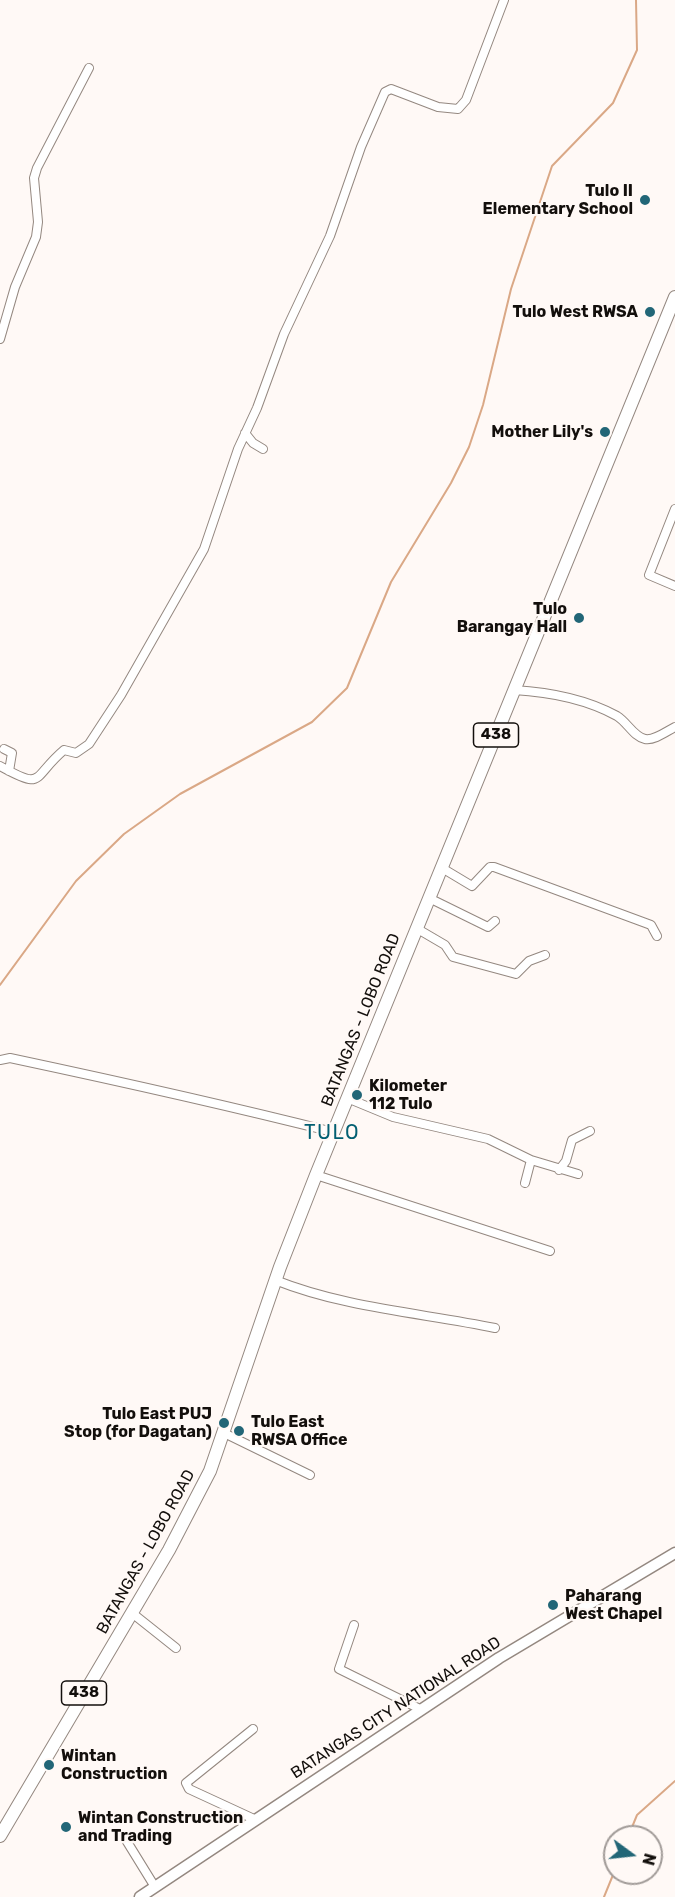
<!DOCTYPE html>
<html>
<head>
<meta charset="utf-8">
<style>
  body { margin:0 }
  #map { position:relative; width:675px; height:1897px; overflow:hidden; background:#fff9f6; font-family:Rubik,sans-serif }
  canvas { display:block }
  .north { position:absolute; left:603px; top:1825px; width:60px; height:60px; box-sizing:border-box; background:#fff9f6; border:2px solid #a19b98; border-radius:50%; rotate:105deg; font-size:16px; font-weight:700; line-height:24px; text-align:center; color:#130f0c }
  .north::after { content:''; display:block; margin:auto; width:21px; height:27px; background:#267; clip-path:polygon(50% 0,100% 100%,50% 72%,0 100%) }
</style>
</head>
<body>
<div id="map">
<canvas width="675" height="1897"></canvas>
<div class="north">N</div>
</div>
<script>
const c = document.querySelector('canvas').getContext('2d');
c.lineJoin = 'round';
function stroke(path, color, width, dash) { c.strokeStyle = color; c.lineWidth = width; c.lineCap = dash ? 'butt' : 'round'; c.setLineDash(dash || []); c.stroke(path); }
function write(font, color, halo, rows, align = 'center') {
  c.font = font + ' Rubik,sans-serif'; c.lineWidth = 4.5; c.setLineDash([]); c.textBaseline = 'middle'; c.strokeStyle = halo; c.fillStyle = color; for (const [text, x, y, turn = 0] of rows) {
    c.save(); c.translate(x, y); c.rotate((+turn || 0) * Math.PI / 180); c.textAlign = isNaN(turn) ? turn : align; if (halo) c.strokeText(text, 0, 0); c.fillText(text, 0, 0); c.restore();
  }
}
const stream = new Path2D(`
  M0 985 76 881 124 834 180 794 312 722 347 688 391 582 451 483 469 447 483 405 511 289 552 166 613 103 637 50 636 0
  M628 1837 637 1815 675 1781
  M604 1897 615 1870`);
const street = new Path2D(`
  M0 339 15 287 36 237 38 222 34 178 37 168 89 68
  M245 433 253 443 263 449
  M675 509 649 575 675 586
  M514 690C549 692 586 699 617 716 627 722 634 737 645 739 654 741 667 731 675 727
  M4 749 12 753 9 771
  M0 766C45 791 31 778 64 750L76 753 89 744 121 695 204 549 238 449 257 408 284 334 330 236 361 147 385 92 391 89 438 107 458 109 466 100 504 0
  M442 868 472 886 490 867H494L651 925 657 936
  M429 898 488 927 495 921
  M416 928 445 945 453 957 516 974 529 961 545 955
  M0 1060 10 1058C118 1081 226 1105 333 1132
  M347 1098 393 1117 488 1139 531 1160 578 1174
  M559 1170 566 1161 572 1140 590 1131
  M316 1175 550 1251
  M525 1183 531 1160
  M275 1280C345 1308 422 1313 495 1328
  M224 1433 310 1475
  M132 1613 176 1648
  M354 1625 339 1669 420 1709
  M253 1729 186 1783 189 1789 254 1819
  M126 1840 155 1887`);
const secondary = new Path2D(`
  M140 1897 499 1658 675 1553`);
const primary = new Path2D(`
  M0 1836 169 1550 210 1471 280 1267 316 1175 675 297`);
const markers = [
  [645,200,6,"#267"],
  [650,312,6,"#267"],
  [605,432,6,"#267"],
  [579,618,6,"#267"],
  [357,1095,6,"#267"],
  [224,1423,6,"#267"],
  [239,1431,6,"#267"],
  [553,1605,6,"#267"],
  [49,1765,6,"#267"],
  [66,1827,6,"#267"]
];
const shields = [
  [496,735,45],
  [84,1693,45]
];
const shieldNames = [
  ["438",496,735],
  ["438",84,1693]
];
const poiNames = [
  ["Tulo II",633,191],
  ["Elementary School",633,209],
  ["Tulo West RWSA",638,312],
  ["Mother Lily's",593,432],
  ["Tulo",567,609],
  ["Barangay Hall",567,627],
  ["Kilometer",369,1086,"left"],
  ["112 Tulo",369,1104,"left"],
  ["Tulo East PUJ",212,1414],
  ["Stop (for Dagatan)",212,1432],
  ["Tulo East",251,1422,"left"],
  ["RWSA Office",251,1440,"left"],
  ["Paharang",565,1596,"left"],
  ["West Chapel",565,1614,"left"],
  ["Wintan",61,1756,"left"],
  ["Construction",61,1774,"left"],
  ["Wintan Construction",78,1818,"left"],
  ["and Trading",78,1836,"left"]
];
const streetNames = [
  ["BATANGAS - LOBO ROAD",361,1020,-68],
  ["BATANGAS - LOBO ROAD",146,1552,-61],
  ["BATANGAS CITY NATIONAL ROAD",396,1708,-33]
];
const quarterNames = [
  ["TULO",332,1133]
];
stroke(stream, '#daa886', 2);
stroke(street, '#948880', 10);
stroke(secondary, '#948880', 13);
stroke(primary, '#948880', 14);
stroke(street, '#fff', 8);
stroke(secondary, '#fff', 10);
stroke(primary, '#fff', 12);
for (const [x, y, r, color] of markers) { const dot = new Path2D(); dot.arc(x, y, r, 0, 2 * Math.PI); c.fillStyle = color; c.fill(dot); stroke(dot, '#fff9f6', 2); }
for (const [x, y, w] of shields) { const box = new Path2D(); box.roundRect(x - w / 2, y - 12, w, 24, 4.5); c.fillStyle = '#fff9f6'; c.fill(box); stroke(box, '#130f0c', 1.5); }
write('bold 15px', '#130f0c', null, shieldNames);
write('bold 16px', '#130f0c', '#fff9f6', poiNames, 'right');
write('16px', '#130f0c', '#fff9f6', streetNames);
c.letterSpacing = '1.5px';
write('20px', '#025f72', '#fff9f6', quarterNames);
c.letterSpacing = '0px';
</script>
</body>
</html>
